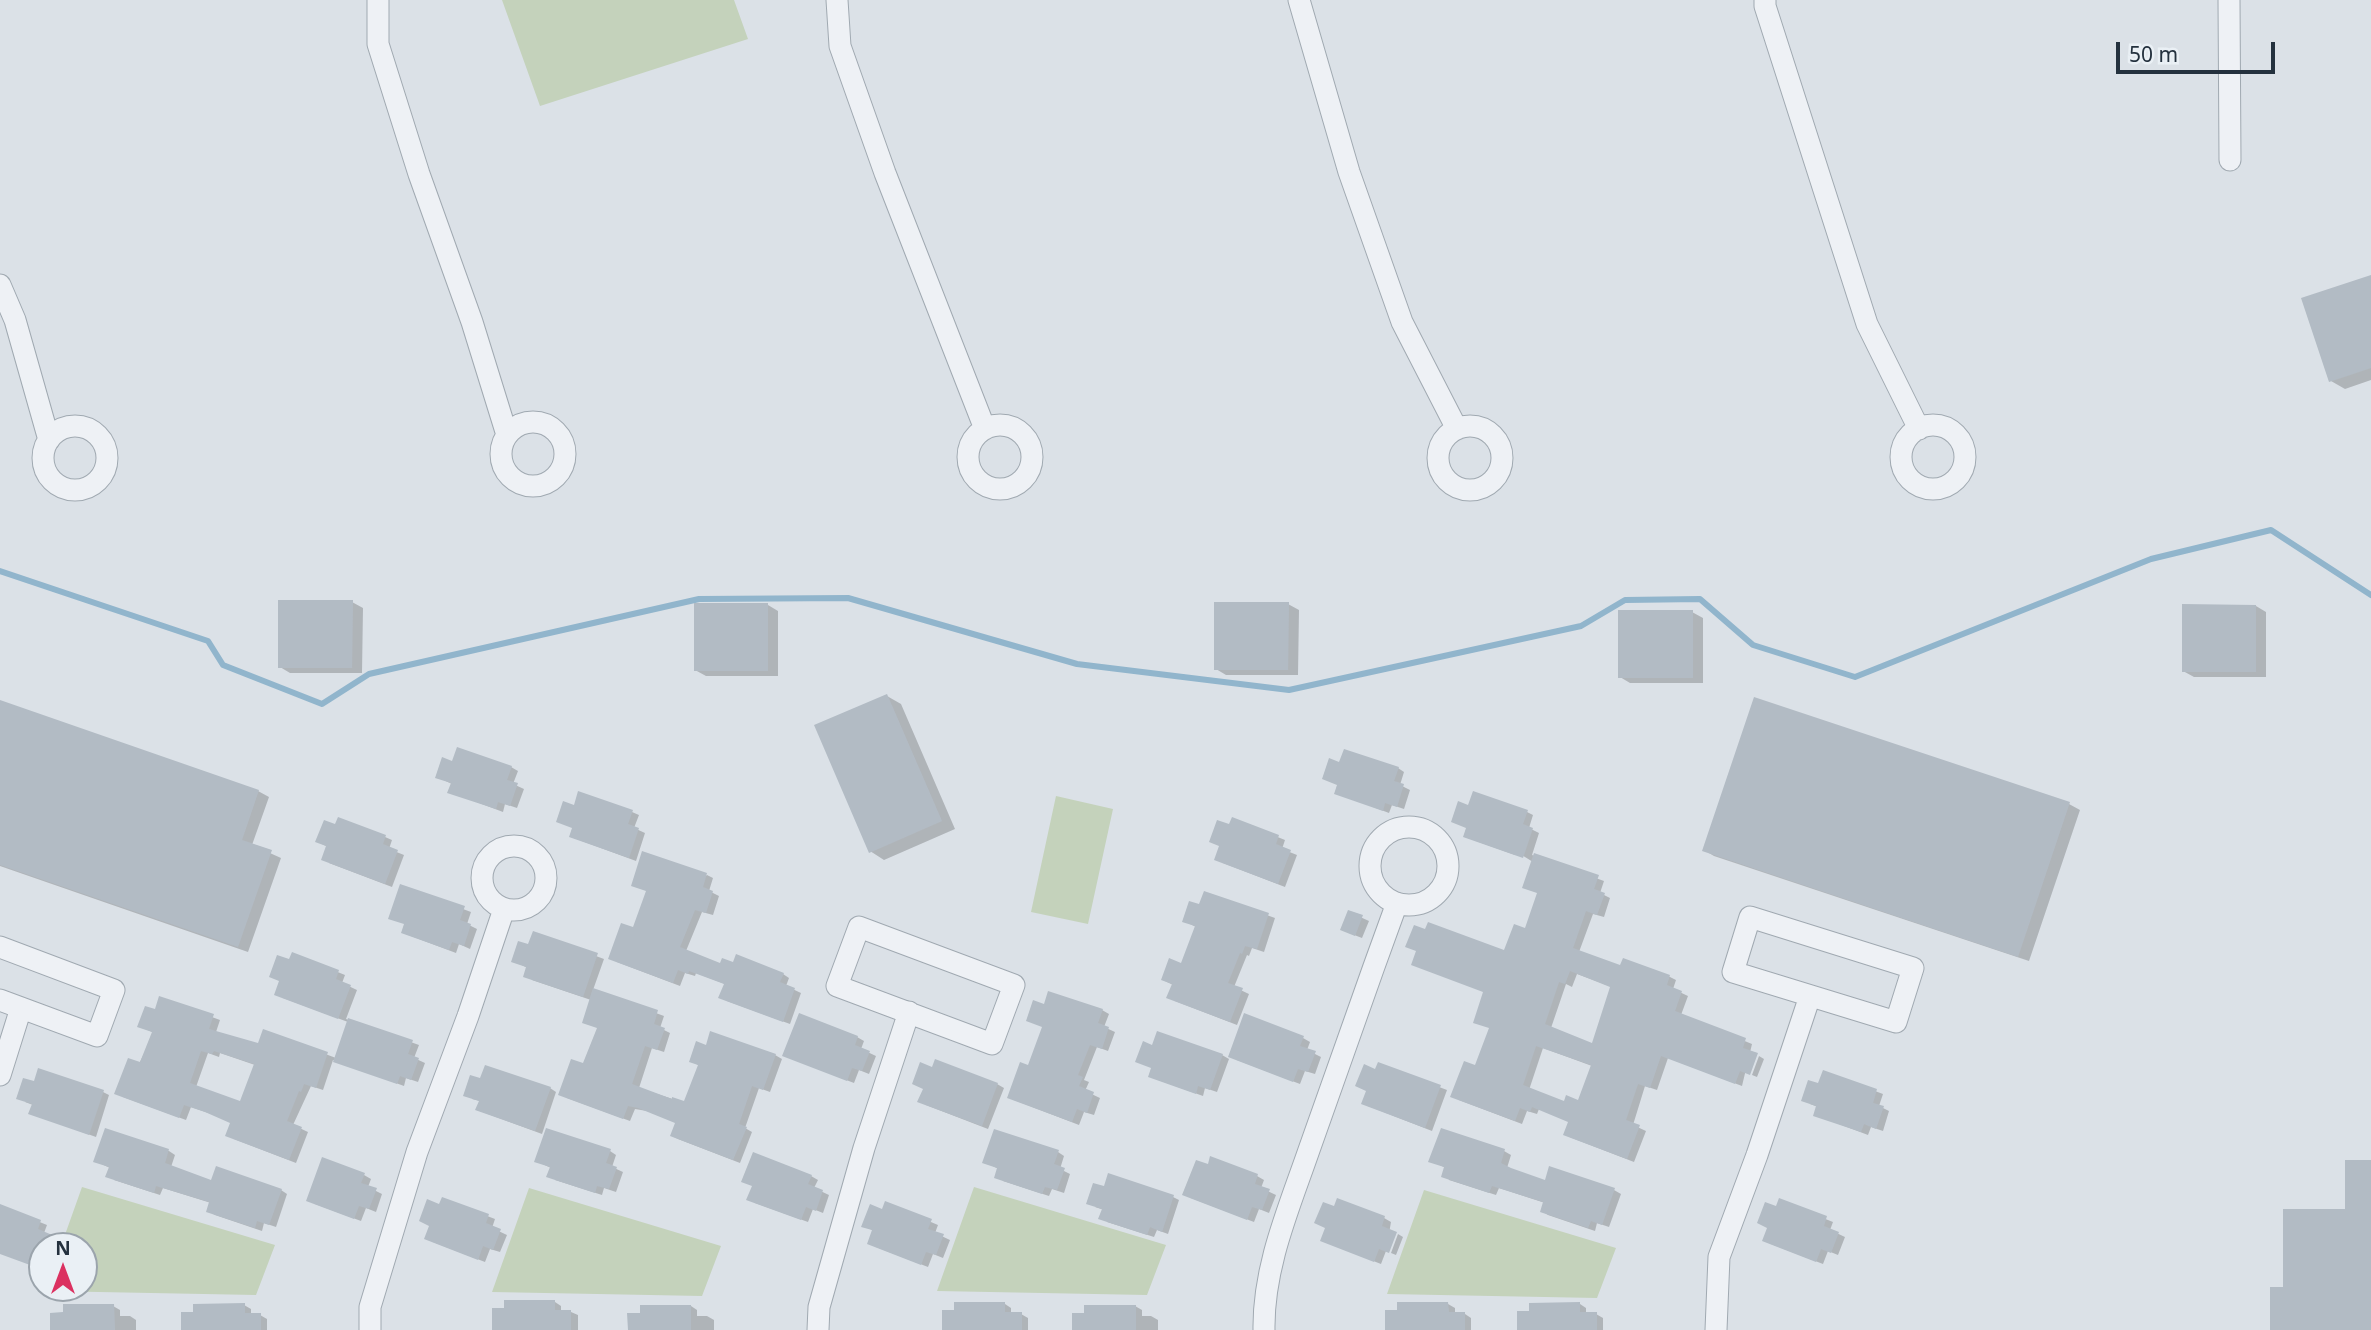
<!DOCTYPE html>
<html>
<head>
<meta charset="utf-8">
<style>
  body { margin:0 }
  #map { position:relative; width:2371px; height:1330px; overflow:hidden; background:#dbe1e7; font-family:"Noto Sans",sans-serif }
  canvas { display:block }
  .north { position:absolute; left:28px; top:1232px; width:70px; height:70px; box-sizing:border-box; background:#eaf0f5; border:2px solid #9ba4ac; border-radius:50%; rotate:0deg; font-size:19px; font-weight:700; line-height:28px; text-align:center; color:#24313e }
  .north::after { content:''; display:block; margin:auto; width:24px; height:32px; background:#db3160; clip-path:polygon(50% 0,100% 100%,50% 72%,0 100%) }
  .scale { position:absolute; left:2116px; top:42px; width:159px; height:32px; box-sizing:border-box; border:4px solid #24313e; border-top:0; padding-left:9px; font-size:21px; line-height:24px; white-space:nowrap; color:#24313e; -webkit-text-stroke:5px #eaf0f5; paint-order:stroke }
</style>
</head>
<body>
<div id="map">
<canvas width="2371" height="1330"></canvas>
<div class="north">N</div>
<div class="scale">50 m</div>
</div>
<script>
const c = document.querySelector('canvas').getContext('2d');
c.lineJoin = 'round';
function fill(path, color) { c.fillStyle = color; c.fill(path, 'evenodd'); }
function stroke(path, color, width, dash) { c.strokeStyle = color; c.lineWidth = width; c.lineCap = dash ? 'butt' : 'round'; c.setLineDash(dash || []); c.stroke(path); }
const green = new Path2D(`
  M502 0H734L748 39 540 106Z
  M1056 796 1113 809 1088 924 1031 912Z
  M82 1187 275 1245 256 1295 46 1291 47 1288H84V1246H61Z
  M974 1187 1166 1245 1147 1295 937 1291Z
  M529 1188 721 1246 702 1296 492 1292Z
  M1424 1190 1616 1248 1597 1298 1387 1294Z`);
const shadow = new Path2D(`
  M2371 276V380L2345 389 2331 381Z
  M352 602 363 608 362 673H290L280 667Z
  M1288 604 1299 610 1298 675H1226L1216 669Z
  M768 605 778 611V676H706L695 670Z
  M2256 606 2266 612V677H2194L2183 671Z
  M1692 612 1703 618V683H1630L1620 677Z
  M887 696 901 704 955 829 884 860 870 851Z
  M0 702 258 791 269 797 252 845 281 858 248 952 0 866Z
  M454 763 511 767 518 771 513 784 524 789 517 808 505 804 503 812 450 792 452 784 437 777Z
  M1340 764 1398 768 1404 772 1400 785 1410 790 1404 809 1392 805 1389 813 1336 793Z
  M2069 804 2080 810 2029 961 1714 856 1704 850Z
  M575 807 632 812 639 815 634 828 645 833 636 861 571 837Z
  M1469 807 1527 812 1533 815 1529 828 1539 833 1532 855 1604 881 1600 893 1610 898 1604 917 1593 914 1579 952 1621 967 1624 960 1670 977 1676 980 1673 989 1688 996 1681 1015 1752 1044 1742 1086 1668 1058 1657 1090 1645 1086 1633 1125 1646 1131 1634 1162 1572 1138 1565 1135 1570 1122 1539 1109 1537 1114 1527 1111 1522 1124 1459 1100 1476 1068 1490 1028 1505 953 1526 930 1539 894 1533 862 1517 852 1515 855 1465 837ZM1577 974 1612 987 1594 1045 1551 1028 1566 984 1572 987ZM1543 1048 1592 1066 1579 1102 1565 1103 1529 1090Z
  M1233 819 1285 840 1282 849 1297 855 1285 887 1223 863 1221 847Z
  M385 837 392 840 389 849 404 855 392 887 329 863 328 847 318 842Z
  M707 875 713 878 709 891 719 896 713 915 702 912 686 951 721 965 783 974 789 978 786 986 801 993 790 1024 727 1001 725 984 696 973 695 976 685 973 680 986 617 962 634 930Z
  M401 886 471 912 467 924 477 929 470 949 459 944 456 953 403 933 406 924Z
  M1205 893 1275 918 1264 952 1252 948 1249 956 1247 955 1234 987 1249 994 1237 1025 1175 1001 1173 985 1163 980 1182 965 1196 927 1184 921 1200 906Z
  M1349 912 1369 921 1362 938 1349 933Z
  M534 933 604 959 593 990 664 1016 660 1028 670 1033 664 1052 652 1048 639 1088 685 1103 700 1066 691 1061 707 1047 775 1055 782 1059 770 1092 759 1088 745 1128 752 1132 740 1163 678 1139 672 1136 677 1123 647 1111 635 1109 630 1121 567 1098 584 1066 599 1028 591 1000 532 980 528 968 513 961 529 946Z
  M293 954 345 975 342 983 357 990 346 1019 419 1045 414 1058 425 1063 418 1082 406 1078 404 1086 333 1060 323 1090 311 1086 293 1125 308 1132 296 1163 234 1139 232 1123 214 1115 191 1107 186 1120 123 1097 154 1033 140 1026 156 1011 160 998 220 1020 216 1032 259 1045 264 1031 336 1058 348 1022 283 998ZM208 1053 219 1057 220 1053 255 1065 241 1103 196 1087Z
  M1045 1006 1102 1010 1109 1014 1104 1027 1115 1032 1108 1051 1097 1047 1084 1080 1089 1082 1085 1091 1100 1098 1094 1115 1084 1112 1079 1125 1009 1098 1029 1067 1044 1027 1028 1021Z
  M857 1037 864 1041 861 1049 876 1056 869 1074 859 1070 854 1083 784 1056Z
  M1303 1038 1310 1042 1307 1050 1321 1057 1315 1074 1305 1071 1300 1084 1237 1060Z
  M1154 1047 1222 1055 1229 1059 1217 1092 1205 1088 1203 1096 1150 1077Z
  M1759 1056 1764 1059 1757 1077 1752 1075Z
  M1379 1064 1447 1090 1432 1131 1363 1104Z
  M933 1069 997 1084 1004 1088 988 1129 926 1105Z
  M1824 1072 1883 1094 1879 1106 1889 1111 1883 1131 1871 1127 1868 1135 1815 1115 1818 1107 1810 1104Z
  M482 1080 550 1088 556 1092 542 1134 477 1110 480 1101 472 1099Z
  M103 1092 109 1095 96 1137 37 1116 33 1105 25 1102Z
  M106 1130 169 1151 175 1155 171 1167 212 1182 281 1190 287 1194 276 1227 264 1223 262 1231 215 1215 208 1211 211 1203 163 1188 160 1195 114 1180 110 1168 95 1161Z
  M610 1151 616 1155 612 1167 623 1172 616 1192 604 1188 602 1195 555 1180 551 1168 536 1161Z
  M1504 1151 1511 1155 1507 1168 1546 1182 1614 1190 1621 1194 1609 1227 1597 1223 1595 1231 1548 1215 1542 1211 1545 1203 1499 1188 1496 1195 1449 1180 1446 1168 1431 1161Z
  M1058 1152 1064 1156 1060 1169 1070 1174 1064 1193 1052 1189 1049 1196 1003 1181 999 1169 984 1162Z
  M364 1175 371 1179 368 1187 382 1194 376 1212 366 1208 361 1221 315 1204Z
  M811 1176 818 1180 814 1188 829 1195 823 1213 813 1209 808 1222 755 1203Z
  M1257 1176 1264 1180 1261 1188 1276 1195 1269 1213 1259 1209 1254 1222 1191 1198Z
  M1173 1197 1179 1200 1168 1234 1157 1230 1154 1237 1107 1222 1104 1210 1095 1207Z
  M443 1199 495 1219 492 1228 507 1235 500 1252 490 1249 485 1262 433 1242Z
  M1780 1201 1833 1222 1830 1230 1845 1237 1838 1255 1828 1251 1823 1264 1771 1244 1769 1228Z
  M886 1203 938 1225 935 1233 950 1240 943 1258 933 1254 928 1267 876 1247 874 1231 864 1226 883 1211Z
  M0 1206 47 1225 44 1233 57 1246H42V1254L37 1267 0 1253Z
  M1384 1218 1391 1222 1386 1251 1381 1264 1322 1241Z
  M1398 1234 1403 1237 1396 1255 1391 1253Z
  M555 1302 561 1306V1312H571L578 1315V1330H493Z
  M1005 1304 1011 1308V1314H1021L1028 1318V1330H943Z
  M1448 1304 1455 1308V1314H1465L1471 1318V1330H1387Z
  M1580 1304 1586 1308V1314H1596L1603 1318V1330H1518L1531 1312Z
  M244 1305 251 1309V1315H260L267 1319V1330H183L195 1313Z
  M113 1306 120 1310V1316H130L136 1320V1330H52Z
  M691 1306 697 1310V1316H707L714 1320V1330H629L642 1314Z
  M1135 1306 1142 1310V1316H1151L1158 1320V1330H1074Z`);
const stream = new Path2D(`
  M0 571 208 641 223 665 322 704 369 674 699 599 848 598 1077 664 1289 690 1581 626 1625 600 1700 599 1753 645 1855 677 2151 559 2271 530 2371 595`);
const building = new Path2D(`
  M2371 275V368L2329 382 2301 298Z
  M278 600H353L352 668H278Z
  M1214 602H1289L1288 670H1214Z
  M694 603H768V671H694Z
  M2182 604 2256 605V672H2182Z
  M1618 610H1693V678H1618Z
  M887 694 942 821 869 853 814 725Z
  M1754 697 2070 802 2018 957 1702 851Z
  M0 700 259 790 242 840 272 850 238 947 0 865Z
  M457 747 512 766 507 780 518 783 510 806 498 802 496 809 447 793 451 783 435 778 442 757 452 761Z
  M1344 749 1399 767 1394 781 1404 784 1397 807 1385 803 1383 811 1334 794 1337 785 1322 779 1329 758 1339 762Z
  M578 791 633 810 628 824 639 828 629 858 569 837 572 828 556 822 563 801 574 805Z
  M1473 791 1528 810 1523 824 1533 828 1523 858 1463 837 1466 828 1451 822 1458 801 1468 805Z
  M338 817 386 835 383 844 398 850 385 884 321 860 326 846 315 842 324 820 335 824Z
  M1232 817 1279 835 1276 844 1291 850 1278 884 1214 860 1219 846 1209 842 1217 820 1229 824Z
  M642 851 707 873 703 887 713 891 706 913 695 910 680 947 720 963 722 958 733 962 736 954 784 973 780 982 795 988 783 1022 718 998 724 984 689 971 688 974 678 970 673 983 608 959 621 923 633 927 646 891 631 886Z
  M1534 853 1599 875 1594 889 1605 893 1597 915 1586 911 1573 948 1620 965 1623 958 1670 975 1667 985 1682 991 1675 1011 1746 1038 1743 1048 1758 1053 1750 1075 1740 1071 1735 1084 1661 1056 1650 1088 1638 1084 1626 1120 1640 1125 1627 1159 1563 1135 1568 1122 1532 1107 1530 1112 1520 1108 1515 1121 1450 1097 1464 1061 1475 1065 1489 1028 1473 1023 1483 992 1411 965 1416 951 1405 947 1414 925 1425 929 1428 922 1504 950 1514 924 1525 928 1537 893 1522 888ZM1570 971 1610 987 1592 1043 1545 1024 1559 982 1565 984ZM1536 1046 1591 1065 1578 1100 1566 1095 1564 1101 1523 1085Z
  M400 884 465 906 460 920 471 924 464 946 452 942 449 950 401 933 404 924 388 919Z
  M1204 891 1269 913 1257 949 1245 946 1242 954 1240 953 1228 983 1243 988 1230 1022 1166 998 1172 984 1161 980 1169 958 1181 963 1195 926 1182 922 1189 901 1199 904Z
  M1348 910 1363 915 1355 936 1340 930Z
  M533 931 598 953 583 997 523 977 526 967 511 962 518 941 528 944Z
  M292 952 339 970 336 979 351 985 338 1019 274 995 279 981 269 977 277 955 289 959Z
  M593 988 658 1010 654 1024 665 1028 657 1050 645 1046 632 1084 672 1099V1097L684 1101 698 1065 689 1062 696 1041 706 1045 710 1031 776 1054 763 1090 752 1086 739 1124 747 1127 733 1160 670 1136 675 1123 638 1108 628 1106 623 1119 558 1095 571 1059 583 1063 597 1028 582 1023Z
  M1048 991 1103 1009 1098 1023 1109 1027 1102 1049 1090 1045 1078 1075 1083 1077 1079 1086 1094 1092 1087 1113 1077 1109 1072 1122 1007 1098 1020 1062 1028 1065 1042 1027 1026 1021 1033 1000 1044 1004Z
  M159 996 214 1014 209 1029 258 1043 263 1029 328 1052 316 1088 304 1084 301 1092 299 1091 287 1121 302 1127 289 1160 225 1136 230 1123 205 1112 184 1105 179 1118 114 1094 128 1058 140 1062 152 1032 137 1027 145 1006 155 1009ZM201 1051 212 1054 214 1051 254 1064 240 1101 190 1083Z
  M799 1013 858 1036 855 1045 870 1051 862 1071 852 1068 847 1081 782 1056Z
  M1244 1013 1304 1036 1300 1046 1316 1051 1308 1072 1298 1069 1293 1082 1228 1057Z
  M348 1018 413 1040 408 1054 419 1058 411 1080 400 1076 397 1084 333 1062Z
  M1157 1031 1223 1054 1210 1090 1198 1086 1196 1094 1148 1077 1151 1068 1135 1062 1143 1041 1152 1045Z
  M935 1059 998 1083 982 1126 917 1102 923 1089 912 1084 920 1062 932 1067Z
  M1378 1062 1441 1085 1425 1128 1361 1104 1366 1091 1355 1086 1364 1064 1375 1069Z
  M485 1065 551 1087 535 1131 475 1110 479 1101 463 1096 470 1075 480 1078Z
  M38 1068 104 1090 89 1135 28 1114 32 1104 16 1099 23 1078 34 1081Z
  M1823 1070 1877 1089 1873 1103 1884 1106 1876 1129 1864 1124 1861 1132 1813 1116 1816 1106 1801 1101 1808 1080 1818 1083Z
  M105 1128 169 1149 165 1163 176 1167 211 1180 216 1166 282 1189 269 1225 257 1221 255 1228 206 1212 209 1202 156 1186 154 1193 105 1177 109 1167 93 1162Z
  M546 1128 611 1149 606 1163 617 1167 609 1189 597 1186 595 1193 546 1177 550 1167 534 1162Z
  M1441 1128 1505 1149 1501 1163 1511 1168 1545 1180 1549 1166 1615 1188 1602 1225 1591 1221 1588 1228 1540 1212 1543 1202 1492 1186 1489 1193 1441 1177 1444 1167 1428 1162Z
  M994 1129 1059 1150 1054 1164 1065 1168 1057 1190 1045 1187 1042 1194 994 1178 997 1168 982 1163Z
  M753 1152 812 1175 808 1184 823 1190 816 1211 806 1207 801 1220 746 1200 752 1186 741 1182Z
  M1210 1156 1258 1174 1255 1184 1270 1189 1262 1210 1252 1207 1247 1220 1182 1195 1196 1160 1208 1164Z
  M322 1157 365 1173 361 1183 377 1188 369 1209 359 1206 354 1219 306 1201Z
  M2345 1160H2371V1330H2270V1287H2283V1209H2345Z
  M1108 1173 1174 1195 1162 1232 1150 1227 1147 1235 1098 1219 1102 1209 1086 1204 1093 1183 1104 1186Z
  M442 1197 489 1214 486 1223 501 1229 493 1250 483 1246 478 1260 424 1239 429 1226 419 1221 427 1199 439 1204Z
  M1337 1198 1385 1216 1382 1226 1397 1232 1389 1253 1379 1249 1374 1262 1320 1241 1325 1228 1314 1223 1323 1202 1334 1206Z
  M1779 1198 1827 1216 1824 1226 1839 1232 1831 1253 1821 1249 1816 1262 1762 1241 1767 1228 1757 1223 1765 1202 1776 1206Z
  M885 1201 932 1219 928 1229 944 1234 936 1255 926 1252 921 1265 867 1244 872 1230 861 1227 870 1204 882 1209Z
  M0 1204 41 1220 38 1229 78 1246H42V1254L35 1252 30 1265 0 1254Z
  M504 1300H555V1310H571V1330H492V1308H504Z
  M954 1302H1005V1312H1022V1330H942V1310H954Z
  M1397 1302H1448L1449 1312H1465V1330H1385V1310H1397Z
  M1580 1302V1312H1597V1330H1517V1311H1529V1303Z
  M245 1303V1313H261V1330H181V1312H193V1304Z
  M63 1304H114L115 1330H50V1313L63 1312Z
  M640 1305H691V1330H628L627 1313H640Z
  M1084 1305H1136V1330H1072V1313H1084Z`);
const street = new Path2D(`
  M378 0V44L419 174 472 322 507 435
  M837 0 840 46 885 173 985 429
  M1299 0 1349 172 1402 322 1457 429
  M1765 0V6L1867 324 1919 429
  M2229 0 2230 160
  M0 285 15 320 49 440
  M501 454a32 32 0 1 1 64 0a32 32 0 1 1-64 0Z
  M968 457a32 32 0 1 1 64 0a32 32 0 1 1-64 0Z
  M1901 457a32 32 0 1 1 64 0a32 32 0 1 1-64 0Z
  M43 458a32 32 0 1 1 64 0a32 32 0 1 1-64 0Z
  M1438 458a32 32 0 1 1 64 0a32 32 0 1 1-64 0Z
  M1370 866a39 39 0 1 1 78 0a39 39 0 1 1-78 0Z
  M482 878a32 32 0 1 1 64 0a32 32 0 1 1-64 0Z
  M1750 917 1913 968 1896 1022 1733 972Z
  M859 927 1014 985 992 1044 837 986Z
  M0 947 114 990 97 1036 0 1000
  M0 1075 21 1008
  M370 1330V1307L417 1152 468 1016 504 909
  M818 1330 819 1307 864 1148 909 1012
  M1264 1330C1263 1267 1289 1208 1309 1150 1338 1067 1367 985 1397 903
  M1716 1330 1719 1257 1757 1155 1810 996`);
fill(green, '#c4d2bb');
fill(shadow, '#0003');
stroke(stream, '#91b5cc', 6);
fill(building, '#b2bbc4');
stroke(street, '#a0a9b1', 23);
stroke(street, '#eef1f5', 21);
</script>
</body>
</html>
